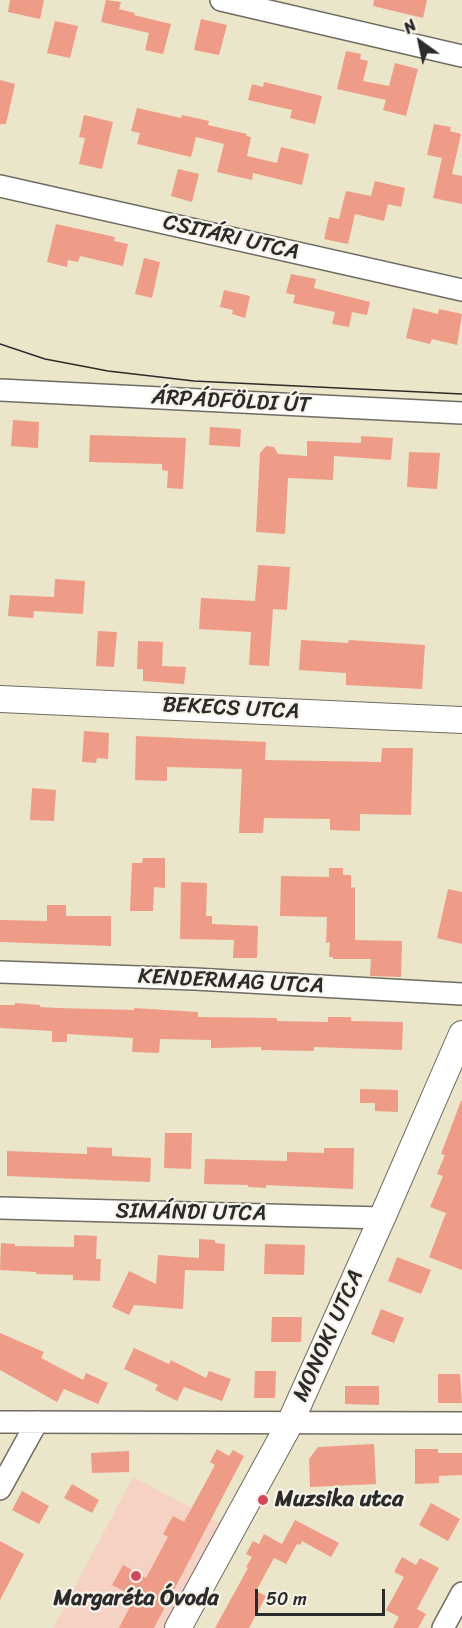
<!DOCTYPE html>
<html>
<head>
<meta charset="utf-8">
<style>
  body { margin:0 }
  #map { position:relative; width:462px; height:1628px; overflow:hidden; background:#ebe5c9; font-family:Sriracha,sans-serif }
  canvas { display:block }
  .north { position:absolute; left:390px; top:12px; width:60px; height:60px; -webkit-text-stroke:4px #f7f3e8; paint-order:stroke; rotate:327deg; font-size:16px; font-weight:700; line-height:24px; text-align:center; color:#2b2b2b }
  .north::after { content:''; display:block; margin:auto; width:21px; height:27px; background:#2b2b2b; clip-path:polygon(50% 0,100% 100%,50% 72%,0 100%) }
  .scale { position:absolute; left:255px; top:1589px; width:130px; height:27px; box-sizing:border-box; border:3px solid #2b2b2b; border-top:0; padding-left:8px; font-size:18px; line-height:21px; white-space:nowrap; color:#2b2b2b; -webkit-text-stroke:4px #f7f3e8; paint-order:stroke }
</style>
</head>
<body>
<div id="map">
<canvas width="462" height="1628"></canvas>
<div class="north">N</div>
<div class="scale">50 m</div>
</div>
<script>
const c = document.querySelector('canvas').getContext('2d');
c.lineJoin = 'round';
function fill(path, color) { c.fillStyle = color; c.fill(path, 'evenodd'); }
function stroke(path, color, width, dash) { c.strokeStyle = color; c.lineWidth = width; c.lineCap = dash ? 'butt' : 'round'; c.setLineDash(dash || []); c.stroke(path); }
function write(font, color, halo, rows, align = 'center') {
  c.font = font + ' Sriracha,sans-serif'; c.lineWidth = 4.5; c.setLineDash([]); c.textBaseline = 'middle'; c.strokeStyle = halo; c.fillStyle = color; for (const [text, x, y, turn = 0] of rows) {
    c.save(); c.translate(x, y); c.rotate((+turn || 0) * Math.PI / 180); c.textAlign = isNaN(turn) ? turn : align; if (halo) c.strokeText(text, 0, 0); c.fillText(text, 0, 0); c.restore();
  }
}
const built = new Path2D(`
  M133 1477 220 1523 164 1628H53Z`);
const building = new Path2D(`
  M10 0H44L40 19 8 12Z
  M106 0 121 2 119 9 135 13 134 15 171 24 163 54 145 50 149 33 101 22Z
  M374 0H427L423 18 373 6Z
  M201 19 227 25 219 55 194 50Z
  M55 21 78 26 70 58 47 53Z
  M346 51 361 54 360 59 368 61 363 81 389 86 395 63 418 69 406 116 383 110 386 100 337 89Z
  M0 80 15 84 6 124H0Z
  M264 82 322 96 315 124 290 118 292 110 248 100 252 84 263 87Z
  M137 108 181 118 182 115 209 121 208 125 247 134 246 136 251 137 247 156 277 163 281 147 309 154 302 185 253 173 252 180 217 172 224 144 196 137 191 157 137 144 140 133 131 131Z
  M84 115 113 122 102 169 79 164 85 138 79 137Z
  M434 124 451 127 450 131 461 134 452 174 462 176V204L433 198 442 158 427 155Z
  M178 169 199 174 192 202 171 196Z
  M375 181 405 188 401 207 388 204 384 221 355 214 348 244 324 239 329 217 339 219 346 191 371 196Z
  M56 224 115 237 114 241 128 244 123 266 80 256 78 262 68 260 67 267 47 262Z
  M144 258 160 262 152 298 135 294Z
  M291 274 316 279 314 288 370 302 367 315 352 312 349 327 332 324 335 312 293 303 295 295 286 293Z
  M224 290 250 296 245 318 232 314 233 310 220 307Z
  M413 308 438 314 439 309 462 314 457 345 432 339 430 344 406 338Z
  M13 420 39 422 38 448 11 446Z
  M210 427 241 429 240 447 209 445Z
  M90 435 186 438 183 489 167 488 168 471 162 470V464L89 462Z
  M361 436 393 438 391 460 334 456 333 480 288 478 285 534 256 532 260 453 266 446 274 447 278 454 307 456V441L361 443Z
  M409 452 440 453 437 489 407 487Z
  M258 565 290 567 287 610 273 609 269 666 249 665 251 632 199 629 201 598 255 601Z
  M55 579 85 581 83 614 34 611 33 618 8 616 10 595 54 597Z
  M98 631 117 632 114 667 96 666Z
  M301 640 348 643 349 640 425 645 422 689 346 685V673L299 670Z
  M138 641 163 642 162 666 186 667 184 684 143 681V669H137Z
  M84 731 109 733 108 759 97 758 96 763 82 762Z
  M136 736 266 742 265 760 381 762 382 748H413L411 815 360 814V831L330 830V819L264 818 263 833H239L242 769 167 767V781L135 780Z
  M32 788 56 790 54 821 30 820Z
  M143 858H165V888L154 887 153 911H130L132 863H142Z
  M329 868H343V875H351V888L355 887V940L402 941 401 977 370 976 371 959H333V957H329L330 942 326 943 327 917 280 916 281 876 329 877Z
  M181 882 207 883 206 916H212V924L258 926 257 958H233L234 940 180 939Z
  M448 889 462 892V944L437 938Z
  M47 905H66V916H111V946L0 942V920L47 921Z
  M15 1003 40 1005V1007L58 1008 134 1010V1008L198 1012V1017L277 1018V1021L328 1022V1017H351V1021L403 1022 402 1050 314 1047V1051L261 1050V1047L211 1048V1040L160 1039 159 1053 132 1052 133 1038 67 1034V1042H52V1031L0 1028V1005H15Z
  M360 1089 398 1090V1112L375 1111V1103H360Z
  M461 1101H462V1270L429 1257 446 1213 430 1207 443 1176 437 1174 445 1155 441 1154Z
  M165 1133H192L191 1169 164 1168Z
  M87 1147 112 1148V1156L151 1158 150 1182 7 1176V1151L87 1154Z
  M324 1148H354L353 1189 266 1185V1188L248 1187V1185L204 1184 205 1159 287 1161V1152L324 1153Z
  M74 1235 97 1236 96 1259H101L100 1281 73 1280V1275L36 1274V1272L0 1270 1 1243 15 1244V1246L74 1247Z
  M199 1239 215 1240V1243L225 1244 224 1271 185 1270 183 1309 134 1305 129 1315 112 1307 129 1271 156 1284 158 1255 199 1258Z
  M265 1244 305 1245 304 1275 264 1274Z
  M397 1257 431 1270 421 1294 388 1281Z
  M381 1309 404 1318 394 1343 371 1334Z
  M272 1317H302L301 1342H271Z
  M0 1333 44 1352 41 1358 83 1380 86 1373 108 1383 98 1404 64 1389 57 1402 0 1370Z
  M134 1348 169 1364 171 1360 206 1378 209 1371 231 1379 222 1401 184 1387 177 1401 155 1390 158 1385 124 1369Z
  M255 1371H276L275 1398H254Z
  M438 1374H460L462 1403H438Z
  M345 1386H379V1405L345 1404Z
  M374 1444 376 1484 310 1487 309 1459 318 1447Z
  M217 1449 229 1456 233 1450 244 1456 154 1628H119L135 1597 112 1585 123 1565 146 1578 168 1537 163 1534 173 1516 184 1522 215 1465 210 1462Z
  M415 1449H438V1453H462V1475L439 1476V1483L415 1484Z
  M129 1451V1472L92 1473 91 1453Z
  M72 1484 99 1500 92 1513 64 1498Z
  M22 1491 49 1506 39 1524 12 1510Z
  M431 1503 460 1519 448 1541 419 1525Z
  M295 1520 339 1543 331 1557 302 1541 300 1545 297 1544 286 1564 274 1558 256 1591 266 1596 249 1628H215L248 1568 246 1567 252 1557 246 1554 253 1541 259 1544 264 1534 282 1544Z
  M0 1541 24 1554 0 1600Z
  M402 1557 416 1565 420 1558 439 1568 417 1609 426 1614 418 1628H393L399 1617 386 1610 404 1577 394 1572Z`);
const minor = new Path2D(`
  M221 0 462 56
  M0 186 462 290
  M0 390 462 413
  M0 972 195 979 462 994
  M0 1208 382 1218
  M0 1422 462 1423
  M0 1489 37 1422
  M443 1628 462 1593`);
const tertiary = new Path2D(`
  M0 699 462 720
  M178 1628 290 1423 382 1218 462 1034`);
const tram = new Path2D(`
  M0 344 45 359 108 371 194 381 462 394`);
const markers = [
  [263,1500,6,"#d1495b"],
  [136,1576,6,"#d1495b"]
];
const streetNames = [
  ["CSITÁRI UTCA",231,238,13],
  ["ÁRPÁDFÖLDI ÚT",231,402,3],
  ["BEKECS UTCA",231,709,3],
  ["KENDERMAG UTCA",231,982,3],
  ["SIMÁNDI UTCA",191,1213,1],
  ["MONOKI UTCA",329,1336,-66]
];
const poiNames = [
  ["Muzsika utca",275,1500],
  ["Margaréta Óvoda",136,1599,"center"]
];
fill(built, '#f6d2c5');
fill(building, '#ee9c87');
stroke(minor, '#6e6c62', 24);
stroke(tertiary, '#6e6c62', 28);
stroke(minor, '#fff', 21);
stroke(tertiary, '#fff', 26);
stroke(tram, '#2b2b2b', 1.5);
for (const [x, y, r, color] of markers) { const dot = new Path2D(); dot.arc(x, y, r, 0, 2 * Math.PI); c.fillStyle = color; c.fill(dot); stroke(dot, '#f7f3e8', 2); }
write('22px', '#2b2b2b', '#f7f3e8', streetNames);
write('bold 22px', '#2b2b2b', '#f7f3e8', poiNames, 'left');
</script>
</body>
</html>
